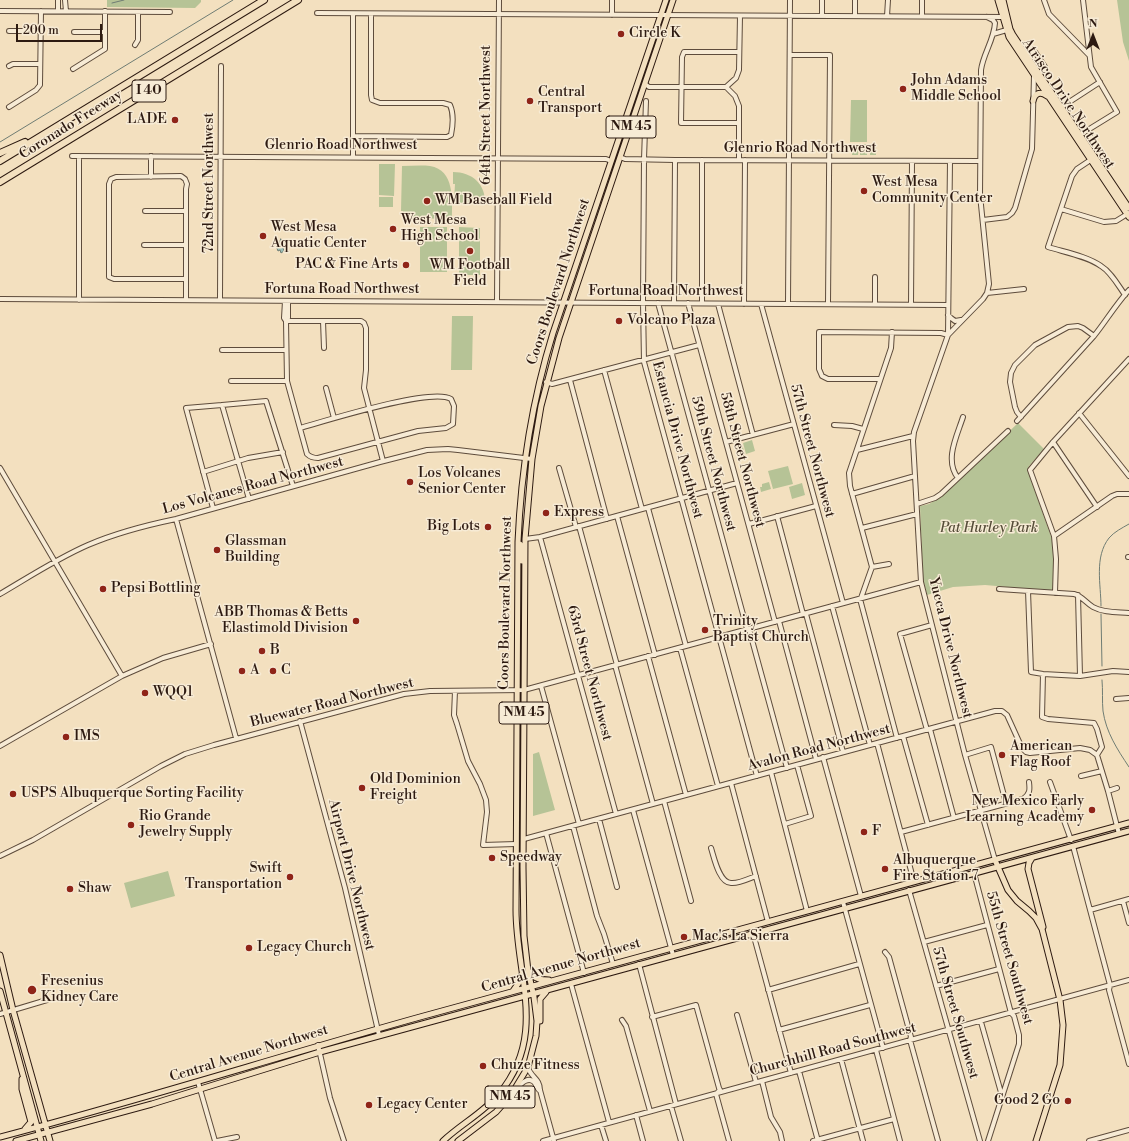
<!DOCTYPE html>
<html>
<head>
<meta charset="utf-8">
<style>
  body { margin:0 }
  #map { position:relative; width:1129px; height:1141px; overflow:hidden; background:#f3e0bf; font-family:"Libre Bodoni",serif }
  canvas { display:block }
  .north { position:absolute; left:1073px; top:16px; width:40px; height:40px; -webkit-text-stroke:3px #f7ebd5; paint-order:stroke; rotate:0deg; font-size:11px; font-weight:700; line-height:16px; text-align:center; color:#2d1a11 }
  .north::after { content:''; display:block; margin:auto; width:14px; height:18px; background:#2d1a11; clip-path:polygon(50% 0,100% 100%,50% 72%,0 100%) }
  .scale { position:absolute; left:16px; top:24px; width:86px; height:18px; box-sizing:border-box; border:2px solid #2d1a11; border-top:0; padding-left:5px; font-size:12px; line-height:14px; white-space:nowrap; color:#2d1a11; -webkit-text-stroke:3px #f7ebd5; paint-order:stroke }
</style>
</head>
<body>
<div id="map">
<canvas width="1129" height="1141"></canvas>
<div class="north">N</div>
<div class="scale">200 m</div>
</div>
<script>
const c = document.querySelector('canvas').getContext('2d');
c.lineJoin = 'round';
function fill(path, color) { c.fillStyle = color; c.fill(path, 'evenodd'); }
function stroke(path, color, width, dash) { c.strokeStyle = color; c.lineWidth = width; c.lineCap = dash ? 'butt' : 'round'; c.setLineDash(dash || []); c.stroke(path); }
function write(font, color, halo, rows, align = 'center') {
  c.font = font + ' "Libre Bodoni",serif'; c.lineWidth = 3; c.setLineDash([]); c.textBaseline = 'middle'; c.strokeStyle = halo; c.fillStyle = color; for (const [text, x, y, turn = 0] of rows) {
    c.save(); c.translate(x, y); c.rotate((+turn || 0) * Math.PI / 180); c.textAlign = isNaN(turn) ? turn : align; if (halo) c.strokeText(text, 0, 0); c.fillText(text, 0, 0); c.restore();
  }
}
const green = new Path2D(`
  M107 0H201V2L195 8 107 7Z
  M1117 0H1129V61L1123 42Z
  M851 100H867V142H850Z
  M852 144H859L858 155H852Z
  M860 144H867V155H860Z
  M870 144H876V155H870Z
  M379 164H395L394 196 379 195Z
  M402 166C411 166 421 165 430 166 455 170 452 200 452 219L409 218 408 217H407L403 213V211H401Z
  M453 172C472 172 486 184 485 204L455 203 454 201 455 184H453Z
  M379 197H393V207H379Z
  M420 227H447V272H420Z
  M459 227 480 228V275H459Z
  M452 316H473L472 370H451Z
  M1018 423 1044 449 1029 466 1028 471 1053 542 1055 555 1053 591 985 585 953 587 927 595 923 579 920 506 929 504 942 496Z
  M752 440 755 451 746 454 743 443Z
  M742 444 745 454 738 457 735 447Z
  M788 466 793 484 773 489 768 471Z
  M769 482 771 489 761 492 760 487H762V484Z
  M802 483 805 495 792 499 789 487Z
  M539 752 555 810 533 816V754Z
  M168 871 175 896 131 908 124 883Z`);
const water = new Path2D(`
  M281 239 286 245V248L283 247 284 251 281 253 280 250 278 251 276 246 279 244Z`);
const stream = new Path2D(`
  M112 3 124 0
  M0 142 233 0
  M1101 606C1101 585 1094 557 1109 538 1114 532 1122 528 1129 524
  M1101 614 1102 666
  M1102 680C1103 690 1102 701 1103 711 1106 732 1117 749 1129 767`);
const minor = new Path2D(`
  M65 0 66 11
  M1044 0 1049 14 1089 55
  M0 11 170 12
  M58 11V0
  M317 13 1004 17
  M612 15V0
  M822 16V0
  M855 16V0
  M887 16 888 0
  M922 16V0
  M987 17 993 20 995 23C994 40 983 54 981 70L980 195 989 284 987 293 983 299 948 335 914 432 913 441 921 582 965 755 995 860
  M9 31H41
  M74 32H105
  M993 34 1010 29
  M135 45 138 40V12
  M790 55H830L828 304
  M9 66 13 64H40
  M73 69 105 49V11
  M645 84 649 87H726
  M726 87 735 96 739 106V160
  M726 87 736 78 739 70 740 16
  M646 101 644 159 643 303 644 362 757 776
  M9 107 36 90 40 85 41 11
  M1060 108 1100 82
  M739 123H681L682 57 684 52H739
  M353 136 447 137 451 135C453 125 454 114 450 105L443 103H380L372 100 371 95V14
  M1078 136 1117 112 1091 67 1083 0
  M72 156 606 159 611 161
  M353 157V14
  M620 157 625 159 675 160 980 161
  M1092 159 1077 169 1072 176 1048 247C1064 252 1087 256 1101 266 1111 272 1118 285 1125 295
  M151 177V156
  M1061 209 1104 222 1116 221 1129 213
  M145 211H186
  M983 220 1007 217 1012 213 1015 208 1032 149 1034 76 1044 70 1045 67 1035 52 1032 51 1024 55
  M144 245H185
  M186 279H114L109 277V184L111 179 116 177 181 176 185 179 187 184 186 189V300
  M987 293 1024 289
  M0 299 948 305
  M79 300V156
  M220 300 221 66
  M285 301 284 318 286 321
  M288 301V318L286 321 287 381 307 454C310 457 313 458 318 458L418 431 446 428 453 424 454 406 451 399C432 387 325 421 300 428
  M497 302 499 0
  M658 303 747 629
  M674 303 675 160
  M688 303 775 622
  M702 303V160
  M718 304 753 435
  M744 304 745 160
  M761 304 843 603
  M788 304 790 0
  M875 304V277
  M911 305 912 161
  M948 315 951 318 955 321 961 320
  M286 321H361L364 323 366 328V370L364 388 383 461
  M323 321 324 348
  M948 335 950 161
  M222 350H286
  M604 370 642 509
  M880 379H828L822 376 819 369V332L941 333 948 335
  M570 380 607 519
  M231 381H287
  M546 382 552 384 699 345
  M326 388 334 418
  M1079 413 1129 476
  M1021 417 1017 412 1015 407 1010 382 1011 373 1015 365 1035 345 1068 327 1078 326 1083 328 1094 336
  M1017 421 1094 336C1106 321 1116 304 1129 290
  M834 425 852 426 863 429
  M726 442 794 424
  M1053 442 1097 507
  M857 450 913 436
  M0 468 122 676
  M559 468 576 527
  M203 472 248 458 283 452
  M958 478C944 460 957 436 963 417
  M852 494 915 476
  M249 499 222 405 266 401 293 486
  M917 504 935 498 941 494 1008 431
  M213 508 186 408 222 405
  M648 508 686 646
  M617 516 655 655
  M777 516 803 614
  M176 519 236 738
  M749 524 816 506
  M579 526 617 665
  M862 528 917 514
  M1054 536 1112 496 1117 494H1129
  M540 537 616 814
  M525 539 540 537 737 483
  M1128 557H1129
  M872 567 889 564
  M999 589 1074 594C1082 596 1086 603 1093 607 1104 613 1117 612 1129 613
  M1028 591 1031 672 1043 674 1080 676 1113 671 1129 672
  M1055 593 1056 559 1054 536 1030 470 1053 442 1129 359
  M0 594C29 577 58 558 88 545 116 533 147 525 176 519L380 462 427 450 448 449 458 450 532 459
  M1078 595 1080 676
  M861 598 872 567 850 486 849 473 891 348 892 332
  M860 599 897 738
  M832 606 870 745
  M806 614 843 752
  M779 621 816 759
  M749 629 787 768
  M680 648 718 786
  M648 656 686 795
  M615 665 653 804
  M1043 674 1042 717 1048 719 1094 723 1097 729 1102 747 1097 755
  M541 686 579 824
  M455 691 454 715 457 724 468 761 480 784 486 800 487 812 483 845 516 844
  M1116 699 1129 698
  M300 721 345 888 379 1035
  M930 729 954 818
  M927 730 900 634 932 625
  M903 736 928 825
  M877 743 914 882
  M0 746 122 676 163 658 211 644
  M965 755 991 747 1006 803
  M1097 755 1108 791 1119 834
  M823 757 861 896
  M771 772 807 911
  M1081 776 1102 771
  M1050 782 1071 840
  M731 783 768 922
  M1108 791 1117 788
  M664 801 691 901
  M633 810 673 955
  M599 819 617 887
  M785 824 811 816 797 765
  M573 826 597 916 604 934 613 964
  M901 832 1023 799C1030 794 1030 790 1029 782
  M546 833 584 973
  M524 839 995 711H1002L1007 715 1022 748 1026 752 1030 753 1080 748 1090 750 1097 755
  M1073 846 1110 985 1109 990 1129 1064
  M711 848C714 857 719 883 731 883 738 884 748 879 756 876
  M0 856 33 840 161 766 185 754 214 745 404 694 430 691 524 690 921 582
  M974 873 1011 1013 1014 1016 1019 1035V1044L988 1141
  M909 890 980 1141
  M1123 901 1129 923
  M843 902 883 1048
  M1090 910 1129 899
  M753 933 791 1073
  M924 942 987 925
  M885 952 889 957 911 1037 910 1040 938 1141
  M639 964 676 1104
  M571 984 609 1122
  M936 986 999 969
  M768 990 859 964
  M0 1014 47 1000
  M737 1015 756 1082
  M652 1017 696 1005 719 1088 720 1090 716 1094 729 1141
  M622 1020 626 1026 650 1111
  M981 1022 1002 1096
  M779 1030 870 1005
  M318 1045 330 1098 344 1141
  M876 1050 900 1141
  M841 1059 863 1141
  M528 1067C530 1077 540 1078 540 1090L554 1141
  M799 1071 818 1141
  M762 1081 771 1117 780 1132 782 1141
  M198 1082 215 1141
  M517 1088C521 1084 528 1076 534 1082 536 1084 537 1088 539 1090
  M671 1106 681 1141
  M636 1115 643 1141
  M601 1125 606 1141
  M217 1141 237 1137
  M543 1141 1129 980
  M813 1141 894 1119
  M1089 1141 1129 1130`);
const major = new Path2D(`
  M998 0 1009 37 1129 217
  M1003 0 1010 29 1013 35 1129 208
  M1033 101C1035 93 1040 91 1047 96
  M520 544 522 549V561
  M1032 858 1029 863 1028 869 1043 927
  M995 860 1008 890 1017 901 1029 911 1036 918 1042 929 1060 1000 1063 1025 1060 1065 1036 1141
  M0 955 13 1010 50 1141
  M530 972C534 979 541 980 549 980
  M0 991 41 1141
  M513 991 520 981 521 976
  M540 1021V999L546 992
  M22 1079V1089L31 1122 25 1129
  M0 1137C141 1100 280 1056 420 1017L1129 823
  M16 1141 152 1104 320 1052 1129 831
  M443 1141C461 1124 483 1113 499 1094 548 1035 516 976 516 910L518 542C521 471 532 401 553 333L666 0
  M458 1141 496 1112 511 1095 528 1067 536 1036 537 1021 534 997 528 971 524 936 523 867 525 539 532 459 541 406 559 338 673 0`);
const highway = new Path2D(`
  M0 153 25 142
  M0 161 264 0
  M0 182 298 0`);
const markers = [
  [621,34,4,"#8f2418"],
  [903,89,4,"#8f2418"],
  [530,101,4,"#8f2418"],
  [175,120,4,"#8f2418"],
  [864,191,4,"#8f2418"],
  [427,201,4,"#8f2418"],
  [393,229,4,"#8f2418"],
  [263,236,4,"#8f2418"],
  [470,251,4,"#8f2418"],
  [406,265,4,"#8f2418"],
  [619,321,4,"#8f2418"],
  [410,482,4,"#8f2418"],
  [546,513,4,"#8f2418"],
  [488,527,4,"#8f2418"],
  [217,550,4,"#8f2418"],
  [103,589,4,"#8f2418"],
  [356,621,4,"#8f2418"],
  [705,630,4,"#8f2418"],
  [262,651,4,"#8f2418"],
  [242,671,4,"#8f2418"],
  [273,671,4,"#8f2418"],
  [145,693,4,"#8f2418"],
  [66,737,4,"#8f2418"],
  [1002,755,4,"#8f2418"],
  [362,788,4,"#8f2418"],
  [13,794,4,"#8f2418"],
  [1092,810,4,"#8f2418"],
  [131,825,4,"#8f2418"],
  [864,832,4,"#8f2418"],
  [492,858,4,"#8f2418"],
  [885,869,4,"#8f2418"],
  [290,877,4,"#8f2418"],
  [70,889,4,"#8f2418"],
  [684,937,4,"#8f2418"],
  [249,948,4,"#8f2418"],
  [32,990,5,"#8f2418"],
  [483,1066,4,"#8f2418"],
  [1068,1101,4,"#8f2418"],
  [369,1105,4,"#8f2418"]
];
const shields = [
  [149,91,34],
  [631,127,50],
  [524,713,50],
  [510,1097,50]
];
const shieldNames = [
  ["I 40",149,91],
  ["NM 45",631,127],
  ["NM 45",524,713],
  ["NM 45",510,1097]
];
const poiNames = [
  ["Circle K",629,34],
  ["John Adams",911,81],
  ["Middle School",911,97],
  ["Central",538,93],
  ["Transport",538,109],
  ["LADE",167,120,"right"],
  ["West Mesa",872,183],
  ["Community Center",872,199],
  ["WM Baseball Field",435,201],
  ["West Mesa",401,221],
  ["High School",401,237],
  ["West Mesa",271,228],
  ["Aquatic Center",271,244],
  ["PAC & Fine Arts",398,265,"right"],
  ["WM Football",470,266,"center"],
  ["Field",470,282,"center"],
  ["Volcano Plaza",627,321],
  ["Los Volcanes",418,474],
  ["Senior Center",418,490],
  ["Express",554,513],
  ["Big Lots",480,527,"right"],
  ["Glassman",225,542],
  ["Building",225,558],
  ["Pepsi Bottling",111,589],
  ["ABB Thomas & Betts",348,613,"right"],
  ["Elastimold Division",348,629,"right"],
  ["Trinity",713,622],
  ["Baptist Church",713,638],
  ["B",270,651],
  ["A",250,671],
  ["C",281,671],
  ["WQQ1",153,693],
  ["IMS",74,737],
  ["American",1010,747],
  ["Flag Roof",1010,763],
  ["Old Dominion",370,780],
  ["Freight",370,796],
  ["USPS Albuquerque Sorting Facility",21,794],
  ["New Mexico Early",1084,802,"right"],
  ["Learning Academy",1084,818,"right"],
  ["Rio Grande",139,817],
  ["Jewelry Supply",139,833],
  ["F",872,832],
  ["Speedway",500,858],
  ["Albuquerque",893,861],
  ["Fire Station 7",893,877],
  ["Swift",282,869,"right"],
  ["Transportation",282,885,"right"],
  ["Shaw",78,889],
  ["Mac's La Sierra",692,937],
  ["Legacy Church",257,948],
  ["Fresenius",41,982],
  ["Kidney Care",41,998],
  ["Chuze Fitness",491,1066],
  ["Good 2 Go",1060,1101,"right"],
  ["Legacy Center",377,1105]
];
const streetNames = [
  ["Atrisco Drive Northwest",1068,104,56],
  ["64th Street Northwest",487,115,-90],
  ["Coronado Freeway",71,125,-32],
  ["Glenrio Road Northwest",341,146],
  ["Glenrio Road Northwest",800,149],
  ["72nd Street Northwest",210,183,-90],
  ["Coors Boulevard Northwest",559,282,-72],
  ["Fortuna Road Northwest",342,290],
  ["Fortuna Road Northwest",666,292],
  ["Estancia Drive Northwest",677,440,75],
  ["57th Street Northwest",812,451,75],
  ["58th Street Northwest",742,460,75],
  ["59th Street Northwest",713,464,75],
  ["Los Volcanes Road Northwest",253,486,-15],
  ["Coors Boulevard Northwest",506,603,-89],
  ["Yucca Drive Northwest",950,648,76],
  ["63rd Street Northwest",589,673,75],
  ["Bluewater Road Northwest",332,703,-14],
  ["Avalon Road Northwest",819,748,-15],
  ["Airport Drive Northwest",351,875,76],
  ["55th Street Southwest",1009,958,74],
  ["Central Avenue Northwest",561,966,-16],
  ["57th Street Southwest",955,1013,74],
  ["Churchhill Road Southwest",833,1050,-15],
  ["Central Avenue Northwest",249,1054,-17]
];
const parkNames = [
  ["Pat Hurley Park",989,529]
];
fill(green, '#b6c396');
fill(water, '#9bbdb5');
stroke(water, '#6f7c73', 1);
stroke(stream, '#6f7c73', 1);
stroke(minor, '#5e4c3c', 6);
stroke(major, '#2d1a11', 7);
stroke(highway, '#2d1a11', 8);
stroke(minor, '#f7ebd5', 4);
stroke(major, '#f3e0bf', 5);
stroke(highway, '#f3e0bf', 6);
for (const [x, y, r, color] of markers) { const dot = new Path2D(); dot.arc(x, y, r, 0, 2 * Math.PI); c.fillStyle = color; c.fill(dot); stroke(dot, '#f7ebd5', 1.5); }
for (const [x, y, w] of shields) { const box = new Path2D(); box.roundRect(x - w / 2, y - 11, w, 22, 3); c.fillStyle = '#f7ebd5'; c.fill(box); stroke(box, '#2d1a11', 1); }
write('bold 13px', '#2d1a11', null, shieldNames);
write('14px', '#2d1a11', '#f7ebd5', poiNames, 'left');
write('14px', '#2d1a11', '#f7ebd5', streetNames);
write('italic 14px', '#564d39', '#f7ebd5', parkNames);
</script>
</body>
</html>
